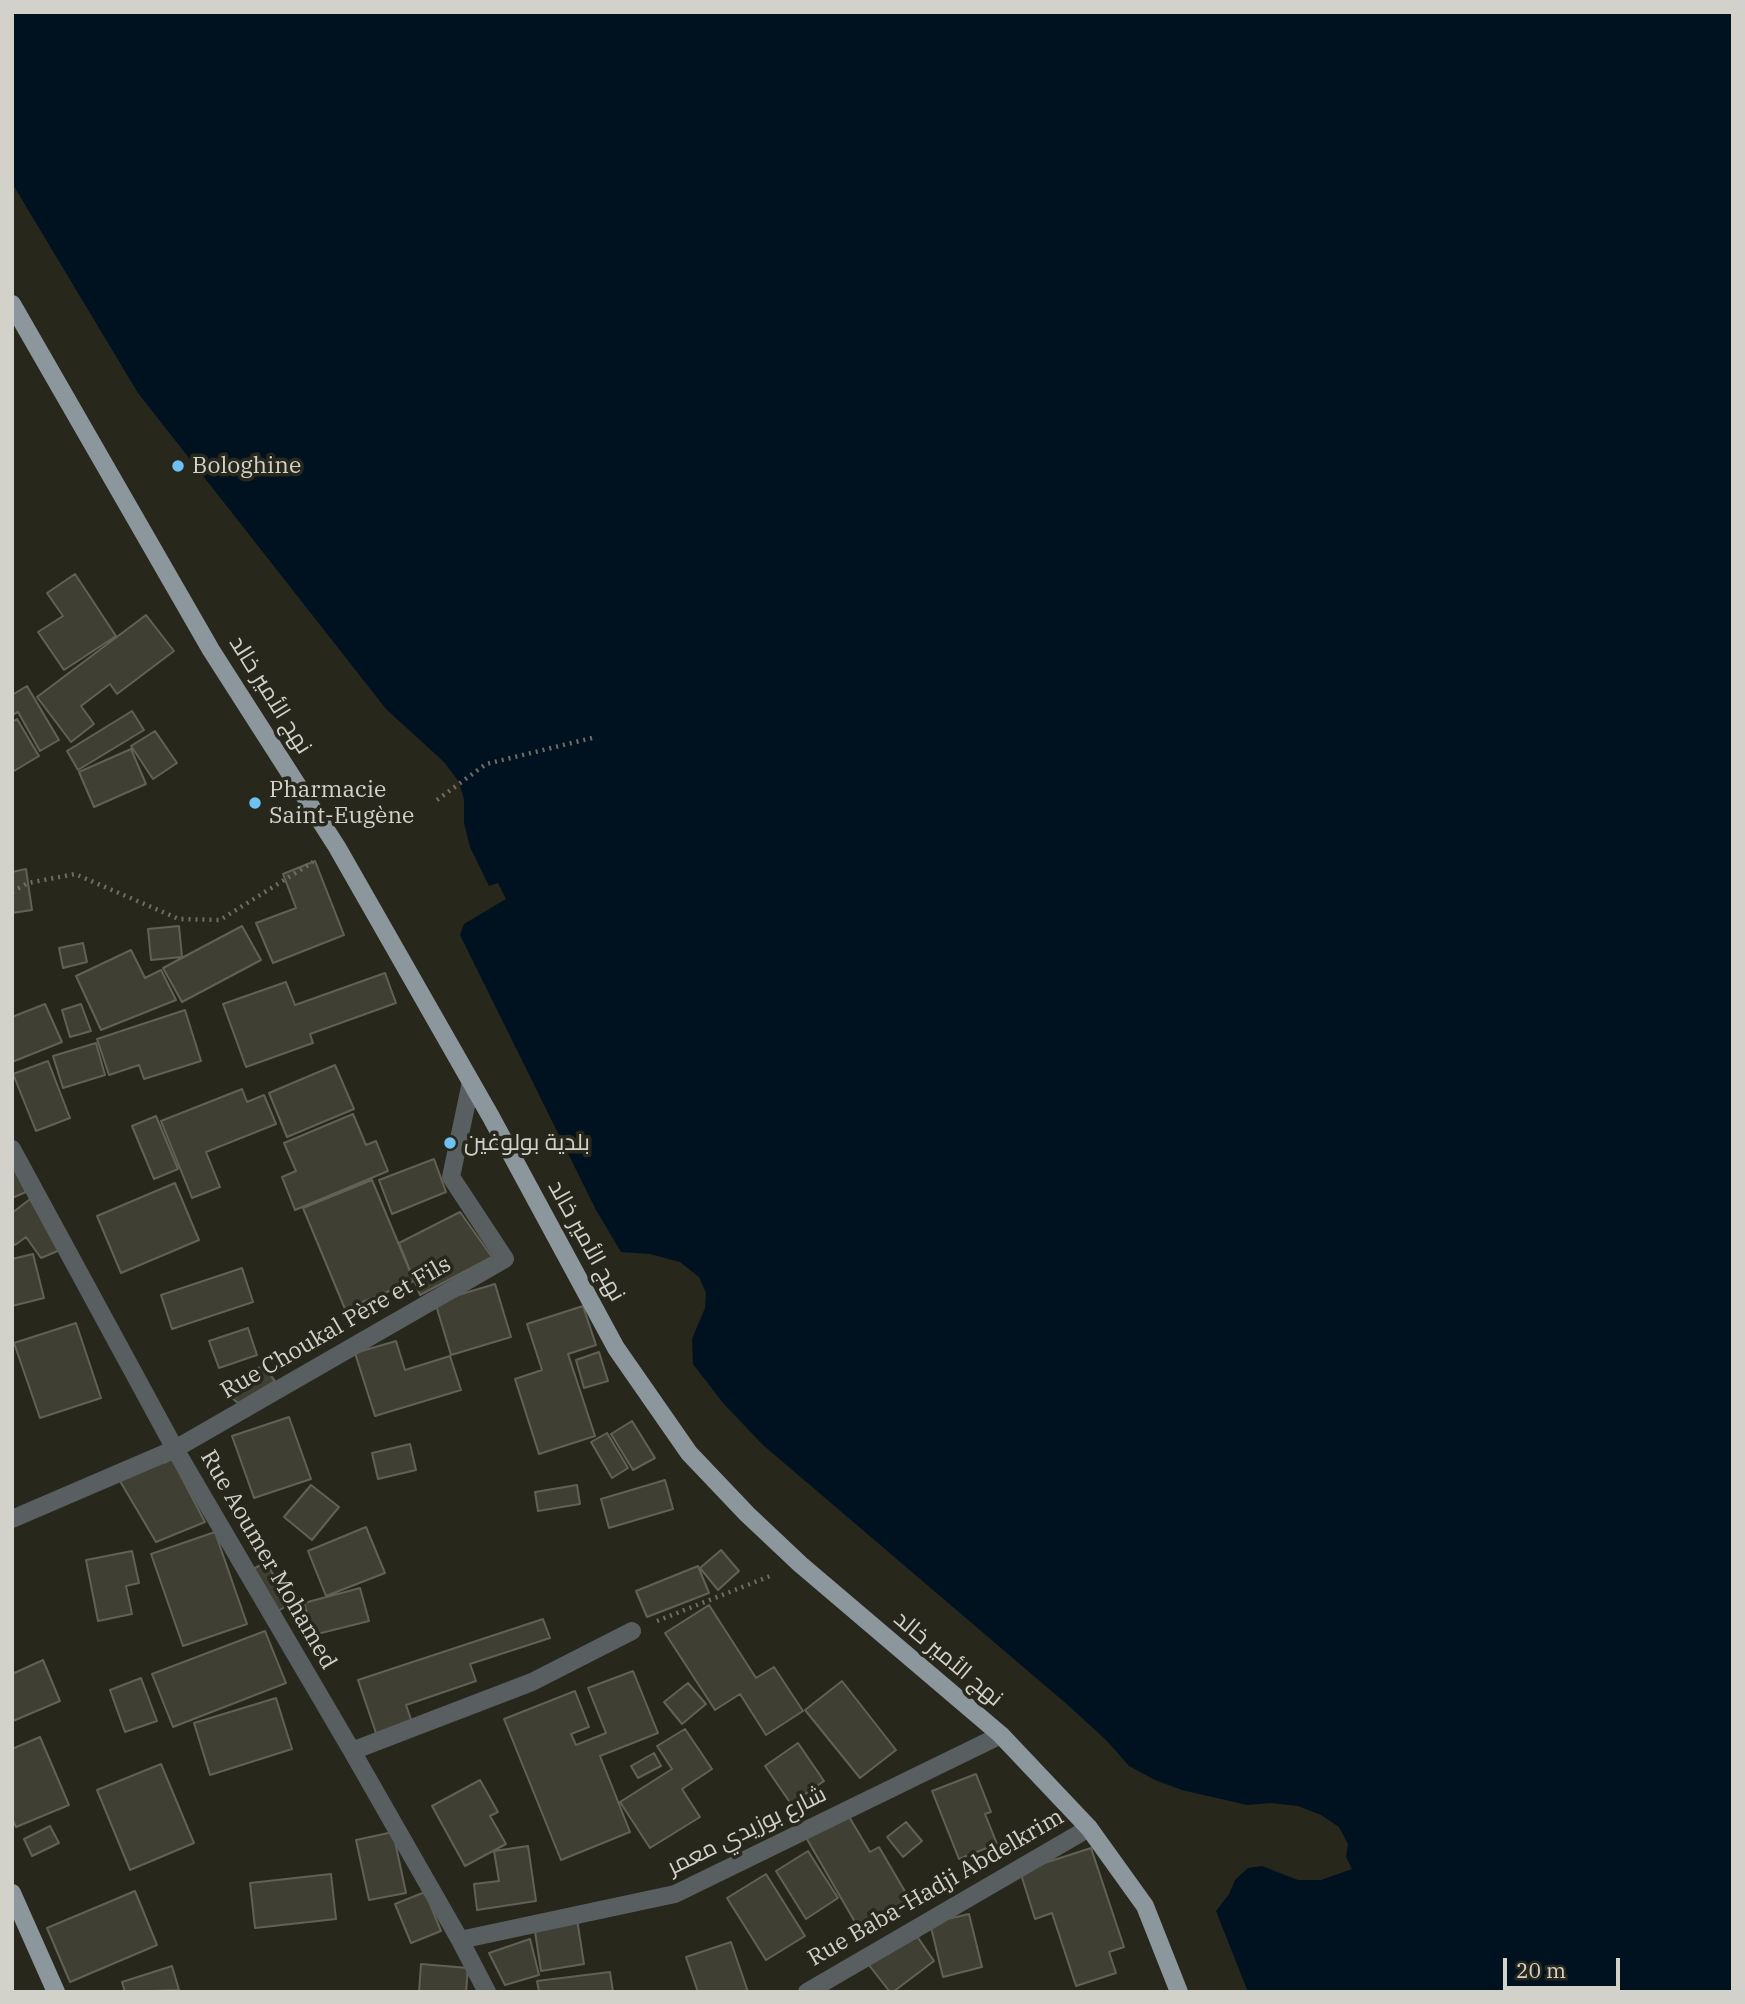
<!DOCTYPE html>
<html>
<head>
<meta charset="utf-8">
<style>
	body { margin:0 }
	#map { position:relative; width:1745px; height:2004px; overflow:hidden; background:#27271c; font-family:"IBM Plex Serif",serif }
	canvas { display:block }
	.frame { position:absolute; inset:0; border:14px solid #d2d2cb; pointer-events:none }
	.scale { position:absolute; left:1503px; top:1958px; width:117px; height:32px; box-sizing:border-box; border:4px solid #d2d2cb; border-top:0; padding-left:9px; font-size:21px; line-height:24px; white-space:nowrap; color:#d2d2cb; -webkit-text-stroke:5px #27271c; paint-order:stroke }
</style>
</head>
<body>
<div id="map">
<canvas width="1745" height="2004"></canvas>
<div class="frame"></div>
<div class="scale">20 m</div>
</div>
<script>
const g = document.querySelector('canvas').getContext('2d');
g.lineJoin = 'round';
function fillPath(path, color) {
  g.fillStyle = color;
  g.fill(path, 'evenodd');
}
function toPath(rows) {
  const path = new Path2D();
  for (const r of rows) {
    path.moveTo(r[0], r[1]);
    for (let i = 2; i < r.length; i += 2) path.lineTo(r[i], r[i + 1]);
  }
  return path;
}
function trace(path, color, width, dash) {
  g.strokeStyle = color;
  g.lineWidth = width;
  g.lineCap = dash ? 'butt' : 'round';
  g.setLineDash(dash || []);
  g.stroke(path);
}
function label(font, color, halo, rows, align = 'center') {
  g.font = font + ' "IBM Plex Serif",Cairo,serif';
  g.lineWidth = 7;
  g.setLineDash([]);
  g.textBaseline = 'middle';
  g.strokeStyle = halo;
  g.fillStyle = color;
  for (const [text, x, y, turn = 0] of rows) {
    g.save();
    g.translate(x, y);
    g.rotate((+turn || 0) * Math.PI / 180);
    g.textAlign = isNaN(turn) ? turn : align;
    if (halo) g.strokeText(text, 0, 0);
    g.fillText(text, 0, 0);
    g.restore();
  }
}
fillPath(toPath([
	[12,12,1733,12,1733,1992,1248,1992,1216,1911,1229,1894,1235,1880,1248,1868,1262,1866,1298,1880,1321,1880,1352,1869,1346,1857,1348,1844,1339,1827,1321,1815,1298,1806,1270,1803,1247,1805,1182,1790,1155,1780,1129,1766,1107,1741,1069,1706,763,1445,723,1403,693,1364,692,1339,705,1308,706,1293,699,1277,680,1262,650,1254,621,1252,596,1210,460,935,464,924,506,899,498,883,489,886,470,847,464,823,464,799,459,782,444,762,386,709,138,393,12,183]
]), '#00121f');
const building = toPath([
	[75,574,116,636,64,670,38,632,63,616,47,593,75,574],
	[146,615,174,651,117,694,110,684,81,706,94,724,71,742,37,697,146,615],
	[27,686,59,740,40,751,18,712,12,715,12,695,27,686],
	[132,711,144,730,78,770,67,751,132,711],
	[17,719,39,756,14,771,12,768,12,722,17,719],
	[155,731,177,763,153,779,131,746,155,731],
	[131,749,146,784,94,807,79,772,131,749],
	[315,861,344,935,273,963,256,923,296,908,283,874,315,861],
	[26,869,32,910,12,913,12,872,26,869],
	[179,926,182,957,151,960,148,929,179,926],
	[242,926,261,960,182,1002,163,968,242,926],
	[83,943,87,962,63,968,59,948,83,943],
	[131,950,145,978,161,970,176,1000,101,1030,76,976,131,950],
	[385,973,396,1003,310,1034,313,1043,246,1067,223,1004,286,982,295,1005,385,973],
	[45,1004,62,1042,12,1062,12,1017,45,1004],
	[81,1004,91,1031,70,1037,62,1010,81,1004],
	[185,1010,201,1061,144,1079,139,1065,109,1075,97,1039,185,1010],
	[96,1043,105,1075,63,1088,53,1056,96,1043],
	[48,1061,70,1118,36,1131,13,1074,48,1061],
	[335,1065,354,1109,287,1137,269,1093,335,1065],
	[242,1089,247,1102,264,1095,276,1124,206,1152,220,1187,192,1198,161,1121,242,1089],
	[353,1114,366,1145,376,1141,388,1171,295,1210,282,1177,296,1171,284,1143,353,1114],
	[156,1116,178,1169,154,1179,132,1126,156,1116],
	[434,1159,446,1192,392,1214,379,1180,434,1159],
	[15,1170,26,1192,12,1198,12,1171,15,1170],
	[372,1180,414,1281,345,1309,303,1208,372,1180],
	[175,1183,199,1240,121,1273,97,1216,175,1183],
	[30,1199,60,1250,41,1258,26,1237,15,1245,12,1241,12,1213,30,1199],
	[460,1212,492,1257,420,1295,399,1243,460,1212],
	[33,1254,44,1298,12,1306,12,1259,33,1254],
	[242,1268,253,1302,172,1329,161,1295,242,1268],
	[495,1284,511,1337,451,1355,435,1302,495,1284],
	[583,1306,596,1345,568,1354,595,1436,539,1454,515,1379,542,1370,527,1324,583,1306],
	[76,1323,101,1398,40,1418,14,1343,76,1323],
	[248,1328,257,1355,219,1368,209,1341,248,1328],
	[396,1341,405,1370,450,1356,461,1390,375,1416,355,1353,396,1341],
	[599,1352,608,1381,584,1388,576,1360,599,1352],
	[262,1365,275,1381,238,1403,227,1394,262,1365],
	[289,1417,311,1479,254,1498,232,1436,289,1417],
	[632,1421,655,1458,633,1470,611,1434,632,1421],
	[607,1433,628,1468,612,1478,591,1442,607,1433],
	[410,1444,416,1470,378,1479,372,1453,410,1444],
	[160,1458,165,1463,172,1459,205,1522,156,1542,117,1476,160,1458],
	[665,1480,673,1509,609,1528,601,1499,665,1480],
	[311,1485,339,1507,312,1540,284,1517,311,1485],
	[577,1485,580,1504,538,1511,535,1492,577,1485],
	[366,1527,385,1573,326,1596,308,1551,366,1527],
	[215,1532,247,1624,183,1646,151,1554,215,1532],
	[721,1550,739,1571,718,1590,700,1568,721,1550],
	[132,1551,139,1583,126,1586,132,1614,98,1621,86,1560,132,1551],
	[266,1562,290,1604,271,1615,246,1573,266,1562],
	[698,1566,709,1593,647,1617,636,1591,698,1566],
	[360,1588,369,1621,313,1635,304,1603,360,1588],
	[709,1605,756,1678,774,1667,803,1711,766,1735,740,1694,715,1710,665,1633,709,1605],
	[543,1619,550,1638,470,1664,476,1681,406,1705,413,1725,377,1736,358,1680,543,1619],
	[265,1631,286,1683,173,1727,152,1674,265,1631],
	[43,1660,60,1701,13,1721,12,1674,43,1660],
	[633,1671,658,1733,600,1756,630,1832,561,1860,504,1719,575,1691,589,1727,571,1734,576,1745,606,1733,588,1688,633,1671],
	[141,1678,157,1721,125,1732,110,1690,141,1678],
	[842,1681,896,1750,860,1778,805,1710,842,1681],
	[688,1683,706,1704,682,1724,664,1702,688,1683],
	[276,1698,292,1749,210,1775,194,1723,276,1698],
	[685,1729,712,1769,682,1789,700,1817,650,1848,620,1802,672,1769,657,1746,685,1729],
	[40,1737,69,1805,16,1827,12,1818,12,1749,40,1737],
	[798,1743,824,1781,791,1804,765,1766,798,1743],
	[654,1753,661,1766,638,1778,631,1766,654,1753],
	[161,1764,194,1843,130,1870,97,1790,161,1764],
	[976,1774,991,1812,985,1814,997,1844,959,1859,932,1791,976,1774],
	[480,1780,498,1812,490,1816,506,1844,465,1866,432,1806,480,1780],
	[845,1810,870,1852,879,1847,910,1900,859,1929,804,1834,845,1810],
	[906,1822,922,1841,903,1857,887,1837,906,1822],
	[50,1826,59,1843,32,1856,24,1839,50,1826],
	[393,1832,406,1893,369,1900,356,1840,393,1832],
	[528,1846,536,1901,477,1910,474,1884,499,1881,494,1851,528,1846],
	[1091,1848,1124,1947,1109,1952,1116,1973,1076,1986,1052,1913,1035,1919,1020,1871,1091,1848],
	[808,1851,838,1898,806,1919,776,1871,808,1851],
	[331,1874,336,1919,255,1928,250,1883,331,1874],
	[766,1874,805,1936,766,1960,727,1898,766,1874],
	[135,1891,157,1945,70,1982,47,1928,135,1891],
	[425,1892,441,1931,411,1943,395,1904,425,1892],
	[969,1914,982,1967,943,1977,930,1923,969,1914],
	[577,1919,584,1964,541,1971,534,1925,577,1919],
	[910,1926,934,1961,893,1992,890,1992,861,1955,910,1926],
	[530,1939,539,1975,505,1985,489,1953,530,1939],
	[731,1942,748,1992,698,1992,686,1957,731,1942],
	[421,1964,468,1968,466,1992,419,1992,421,1964],
	[172,1966,179,1990,125,1992,122,1982,172,1966],
	[610,1972,613,1992,539,1992,537,1981,610,1972]
]);
fillPath(building, '#3f3f34');
trace(building, '#616156', 2);
trace(toPath([
	[437,800,486,764,596,737],
	[12,892,28,883,75,874,179,919,220,920,313,862],
	[657,1621,770,1576]
]), '#6e6e65', 4.5, [2, 5]);
trace(toPath([
	[12,1149,175,1449,352,1751,460,1940,487,1992],
	[12,1519,175,1449,505,1259,451,1177,471,1082],
	[352,1751,532,1682,632,1631],
	[460,1940,675,1894,1001,1735],
	[807,1992,1089,1828]
]), '#595e61', 18);
trace(toPath([
	[12,304,211,650,337,847,491,1117,616,1348,689,1453,747,1514,800,1564,1001,1735,1089,1828,1145,1906,1179,1992],
	[12,1893,56,1992]
]), '#8c969d', 18);
for (const [x, y, r, color] of [
	[178,466,7,"#6dc2f3"],
	[255,803,7,"#6dc2f3"],
	[450,1143,7,"#6dc2f3"]
]) {
  const dot = new Path2D();
  dot.arc(x, y, r, 0, 2 * Math.PI);
  g.fillStyle = color;
  g.fill(dot);
  trace(dot, '#27271c', 2.5);
}
label('23px', '#d2d2cb', '#27271c', [
	["Bologhine",192,466],
	["Pharmacie",269,790],
	["Saint-Eugène",269,816],
	["بلدية بولوغين",464,1143]
], 'left');
label('23px', '#d2d2cb', '#27271c', [
	["نهج الأمير خالد",270,695,58],
	["نهج الأمير خالد",586,1241,61],
	["Rue Choukal Père et Fils",336,1328,-30],
	["Rue Aoumer Mohamed",268,1560,60],
	["نهج الأمير خالد",948,1659,40],
	["شارع بوزيدي معمر",747,1831,-26],
	["Rue Baba-Hadji Abdelkrim",936,1888,-30]
]);
</script>
</body>
</html>
